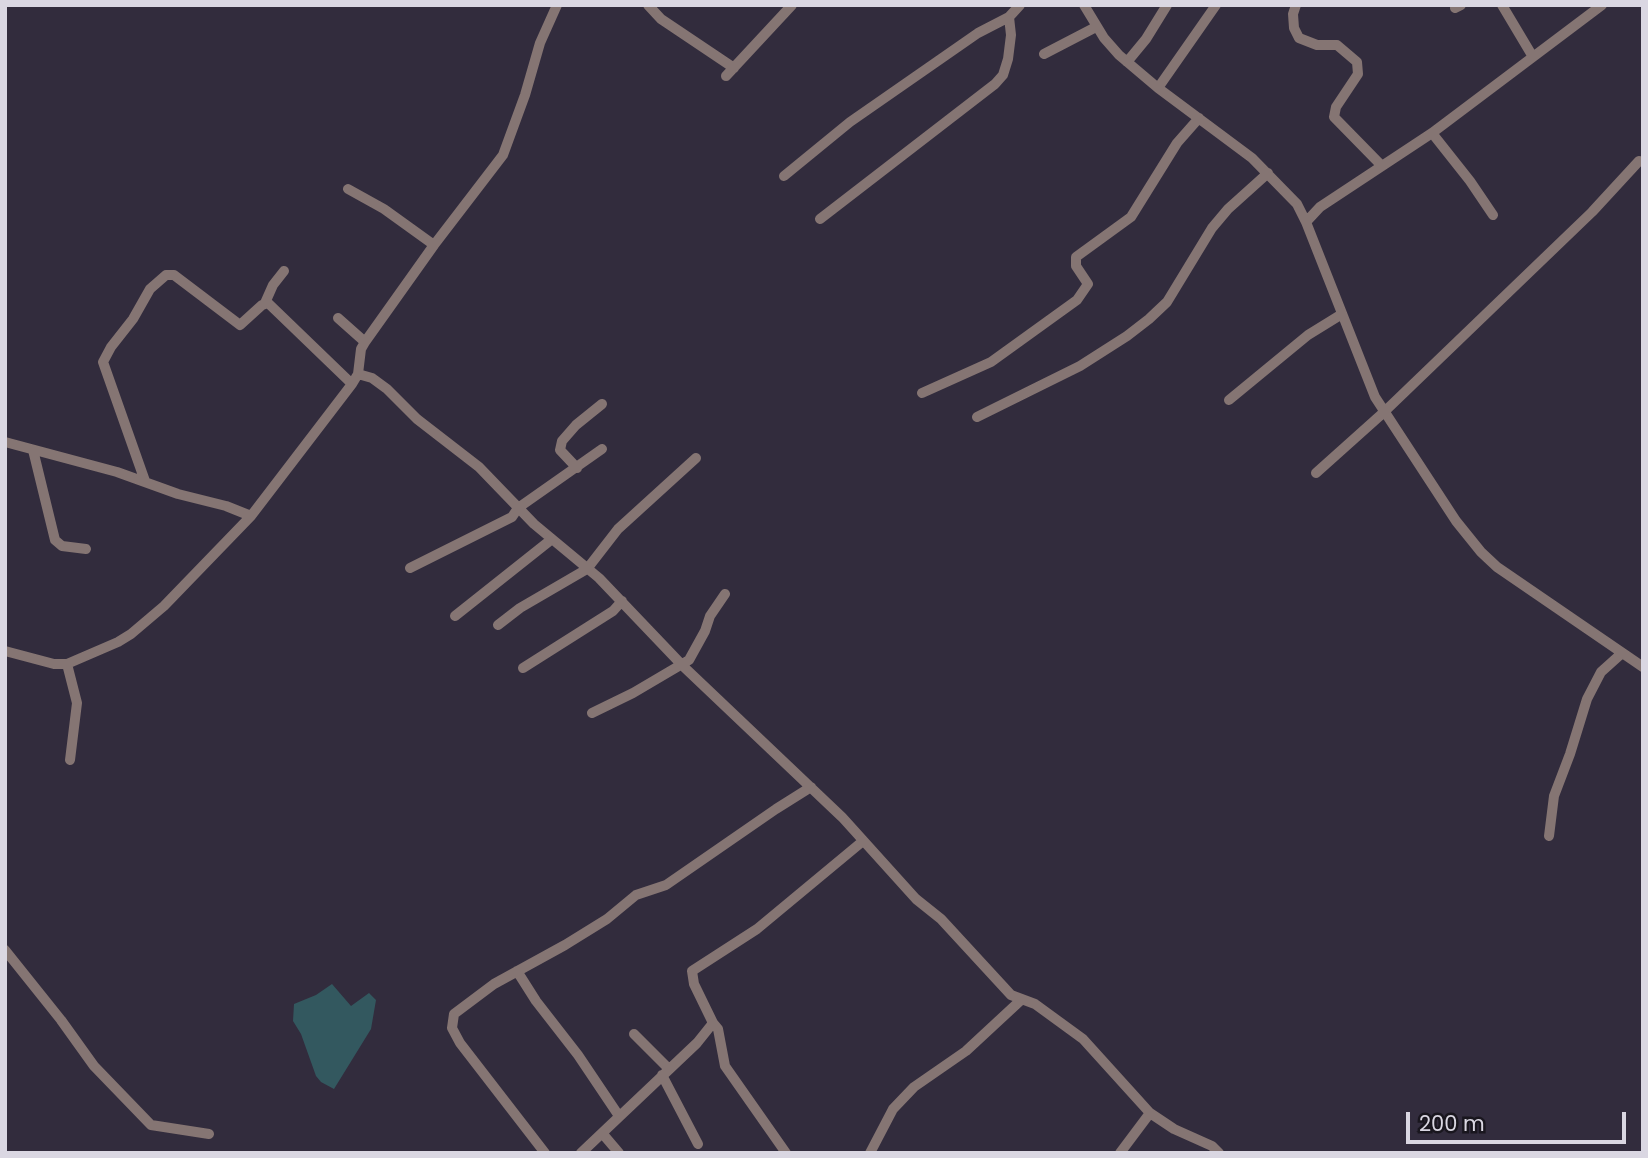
<!DOCTYPE html>
<html>
<head>
<meta charset="utf-8">
<style>
	body { margin:0 }
	#map { position:relative; width:1648px; height:1158px; overflow:hidden; background:#322c3d; font-family:Poppins,sans-serif }
	canvas { display:block }
	.frame { position:absolute; inset:0; border:7px solid #dad7e2; pointer-events:none }
	.scale { position:absolute; left:1406px; top:1112px; width:220px; height:32px; box-sizing:border-box; border:4px solid #dad7e2; border-top:0; padding-left:9px; font-size:21px; line-height:24px; white-space:nowrap; color:#dad7e2; -webkit-text-stroke:5px #19161e; paint-order:stroke }
</style>
</head>
<body>
<div id="map">
<canvas width="1648" height="1158"></canvas>
<div class="frame"></div>
<div class="scale">200 m</div>
</div>
<script>
const g = document.querySelector('canvas').getContext('2d');
g.lineJoin = 'round';
function fillPath(path, color) {
  g.fillStyle = color;
  g.fill(path, 'evenodd');
}
function toPath(rows) {
  const path = new Path2D();
  for (const r of rows) {
    path.moveTo(r[0], r[1]);
    for (let i = 2; i < r.length; i += 2) path.lineTo(r[i], r[i + 1]);
  }
  return path;
}
function trace(path, color, width, dash) {
  g.strokeStyle = color;
  g.lineWidth = width;
  g.lineCap = dash ? 'butt' : 'round';
  g.setLineDash(dash || []);
  g.stroke(path);
}
fillPath(toPath([
	[332,984,351,1006,369,993,376,1000,371,1029,334,1089,321,1082,316,1076,301,1034,293,1021,294,1004,316,995]
]), '#33585f');
trace(toPath([
	[648,5,661,19,734,68],
	[1084,5,1104,38,1119,55,1158,88,1252,158,1297,204,1306,222,1375,397,1456,521,1481,552,1497,567,1643,667],
	[1296,5,1293,14,1294,28,1299,38,1317,45,1337,45,1357,62,1358,74,1336,107,1334,117,1381,165],
	[1502,5,1533,57],
	[1455,8,1461,5],
	[1044,54,1096,27],
	[1127,62,1146,39,1167,5],
	[726,76,792,5],
	[1158,88,1216,5],
	[1432,133,1470,181,1493,215],
	[784,176,850,122,978,33,1009,17],
	[348,189,384,209,434,245],
	[820,219,995,84,1003,75,1008,59,1011,35,1009,17,1020,5],
	[1306,222,1320,207,1432,133,1602,5],
	[265,303,273,285,284,271],
	[338,318,365,342],
	[358,374,372,378,387,389,417,419,479,467,534,524,599,578,682,665,842,817,916,899,941,919,1011,995,1035,1004,1083,1039,1150,1113,1174,1129,1212,1146,1219,1153],
	[922,393,991,362,1077,300,1088,284,1076,266,1076,257,1131,217,1177,143,1199,118],
	[1229,400,1308,335,1342,314],
	[977,417,1080,366,1127,336,1149,319,1167,302,1212,228,1228,209,1268,173],
	[5,442,117,472,178,494,226,506,251,516],
	[33,450,55,540,62,546,86,549],
	[577,468,560,450,562,441,576,425,602,404],
	[1316,473,1383,413,1592,212,1639,161],
	[145,481,103,362,111,347,133,319,150,289,166,275,174,275,240,325,262,305,268,303,352,384],
	[410,568,512,517,518,508,602,449],
	[455,616,552,539],
	[498,625,520,608,587,569,618,529,696,458],
	[5,651,54,664,67,664,118,642,131,634,164,606,251,516,352,384,358,374,361,349,365,342,434,245,503,155,525,95,540,43,557,5],
	[67,664,77,703,70,760],
	[523,668,613,611,622,601],
	[592,713,633,693,689,660,705,631,710,616,725,594],
	[1549,836,1554,796,1570,754,1587,699,1601,672,1621,654],
	[5,950,61,1020,94,1066,151,1125,209,1134],
	[517,971,536,1001,578,1055,619,1116],
	[634,1034,669,1069],
	[662,1075,698,1144],
	[602,1133,619,1153],
	[545,1153,460,1043,452,1028,454,1014,494,984,565,945,607,919,636,895,666,885,776,809,811,787],
	[581,1153,697,1043,713,1023],
	[786,1153,725,1066,718,1029,713,1023,694,984,692,971,757,929,863,841],
	[870,1153,893,1109,914,1087,966,1051,1021,1000],
	[1120,1153,1150,1113]
]), '#857573', 10);
</script>
</body>
</html>
